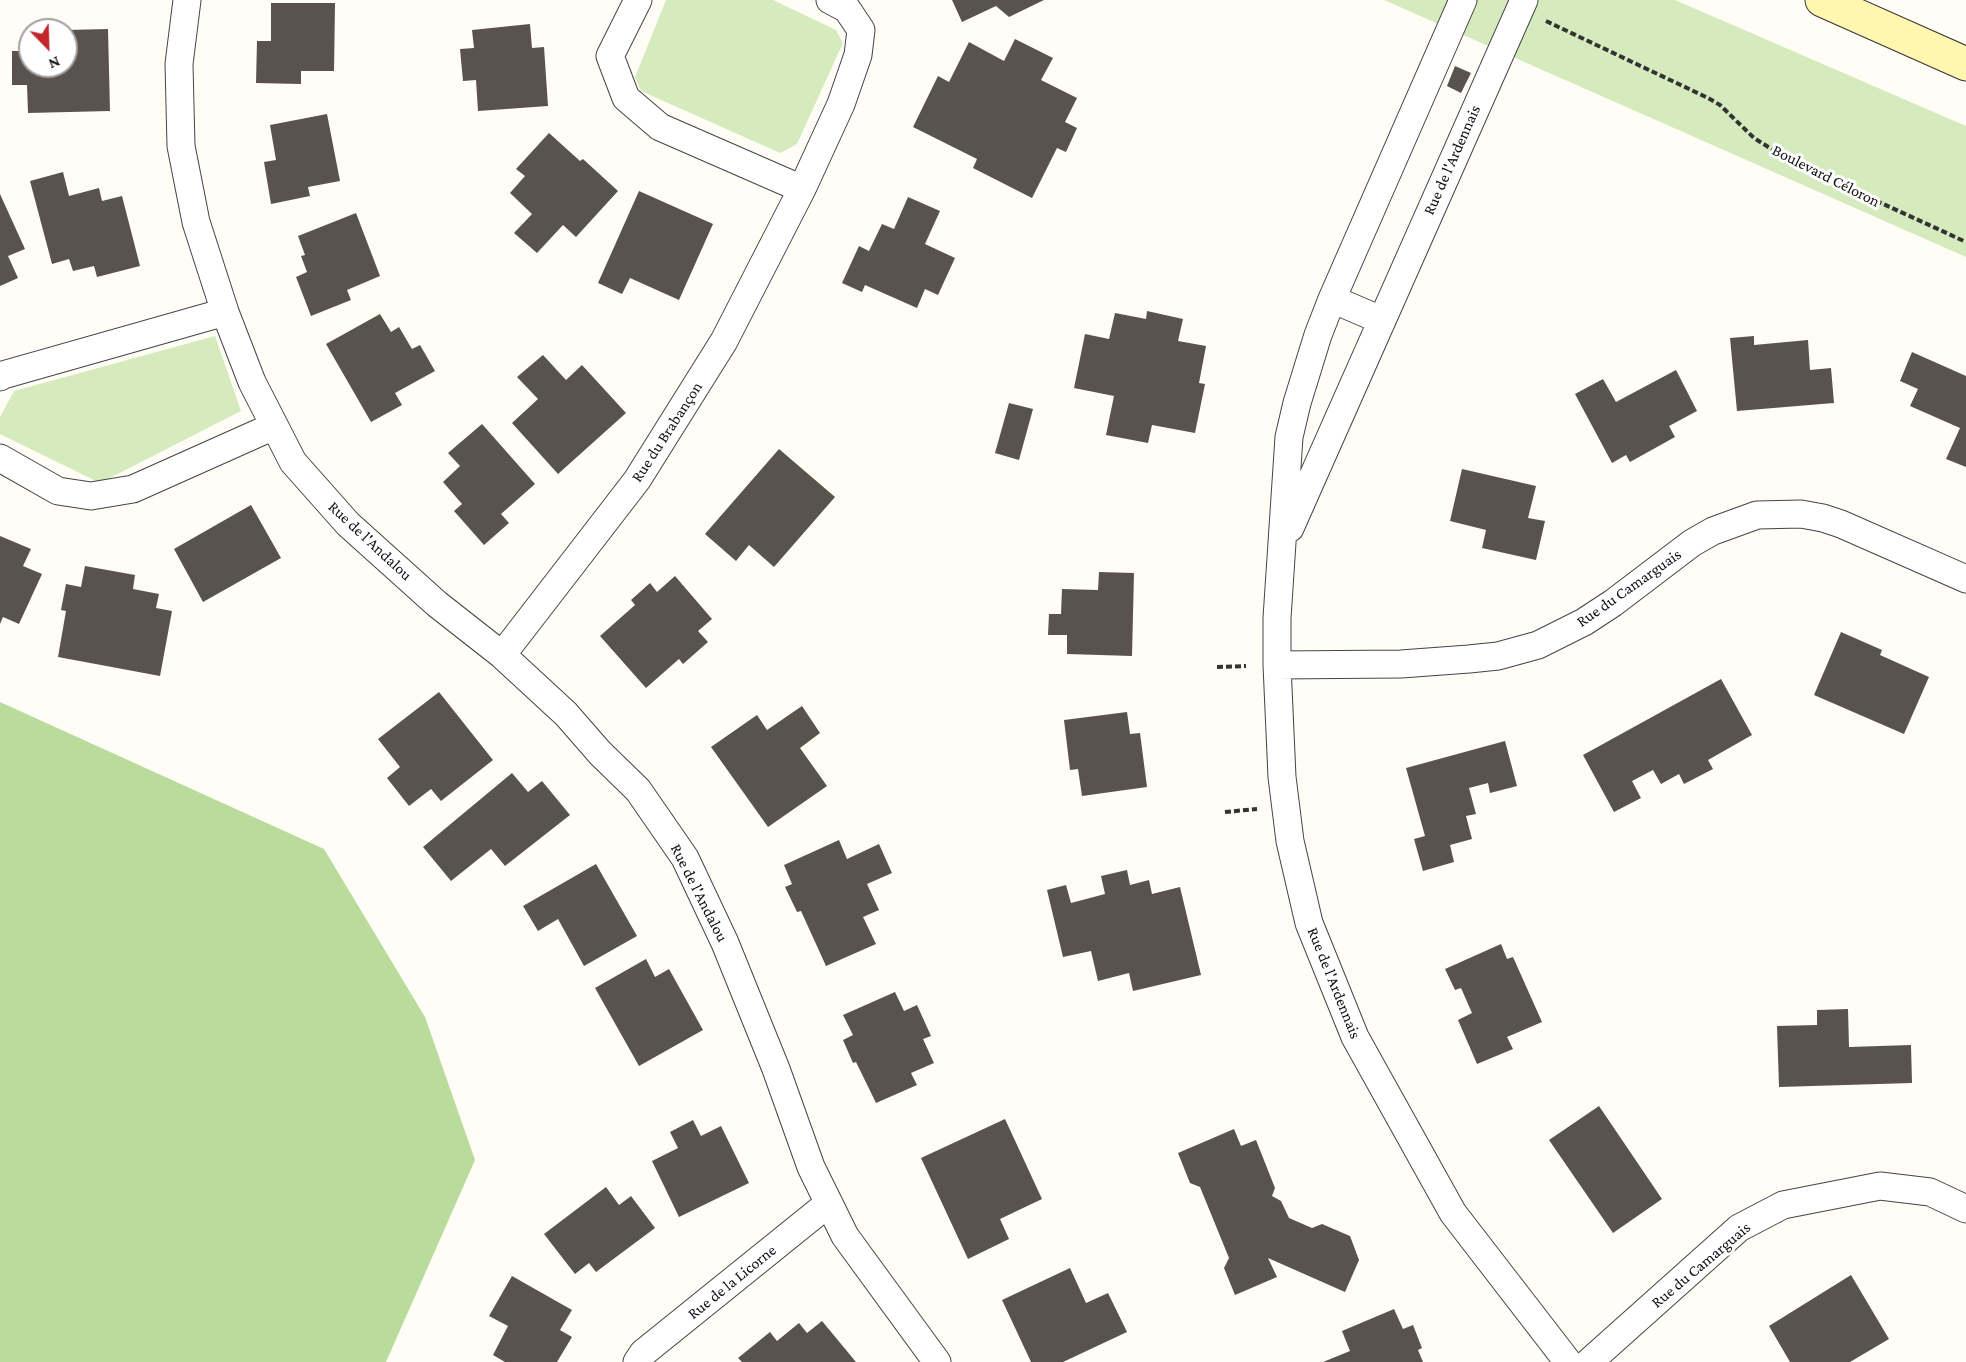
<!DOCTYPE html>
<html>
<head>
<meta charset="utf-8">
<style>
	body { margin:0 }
	#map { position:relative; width:1966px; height:1362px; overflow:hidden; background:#fffdf5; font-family:"Crimson Pro",serif }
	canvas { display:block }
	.north { position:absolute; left:18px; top:18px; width:60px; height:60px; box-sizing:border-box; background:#fff; border:2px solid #a0a0a0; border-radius:50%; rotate:157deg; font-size:16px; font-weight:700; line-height:24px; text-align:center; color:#111 }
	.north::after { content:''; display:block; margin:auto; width:21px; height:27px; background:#c4262e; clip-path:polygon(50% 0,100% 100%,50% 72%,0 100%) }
</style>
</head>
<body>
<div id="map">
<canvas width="1966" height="1362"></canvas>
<div class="north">N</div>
</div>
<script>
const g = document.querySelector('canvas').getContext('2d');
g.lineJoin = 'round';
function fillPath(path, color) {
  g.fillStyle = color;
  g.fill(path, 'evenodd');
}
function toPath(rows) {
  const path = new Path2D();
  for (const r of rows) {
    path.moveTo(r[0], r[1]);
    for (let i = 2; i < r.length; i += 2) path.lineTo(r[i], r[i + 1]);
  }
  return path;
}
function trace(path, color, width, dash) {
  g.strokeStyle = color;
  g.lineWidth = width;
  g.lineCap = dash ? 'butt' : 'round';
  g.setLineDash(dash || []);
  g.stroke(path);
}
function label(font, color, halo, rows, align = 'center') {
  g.font = font + ' "Crimson Pro",serif';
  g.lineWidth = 6;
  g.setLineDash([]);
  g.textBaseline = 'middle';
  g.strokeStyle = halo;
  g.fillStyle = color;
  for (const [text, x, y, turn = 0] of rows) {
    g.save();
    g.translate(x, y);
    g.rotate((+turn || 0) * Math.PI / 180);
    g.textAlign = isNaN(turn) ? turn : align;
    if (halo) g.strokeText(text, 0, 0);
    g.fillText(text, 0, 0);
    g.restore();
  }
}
fillPath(toPath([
	[666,0,773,0,836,30,843,43,797,144,780,153,641,91,635,77],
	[1384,0,1675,0,1966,126,1966,257],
	[215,336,241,411,100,483,0,434,0,417,14,391]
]), '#d5ebbd');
fillPath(toPath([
	[0,702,324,849,425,1017,475,1160,386,1362,0,1362]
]), '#b9dc9c');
fillPath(toPath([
	[952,0,1044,0,1009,17,996,6,962,22],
	[271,3,335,3,334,71,301,71,301,84,256,83,257,41,271,41],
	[530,24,532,48,544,47,548,106,478,111,476,80,463,81,460,49,474,48,472,30],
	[108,29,110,111,28,113,27,85,12,85,12,51,28,51,27,31,30,31,30,66,66,66,66,30],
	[1015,39,1053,58,1041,80,1077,98,1065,122,1077,128,1066,152,1057,148,1032,198,973,168,977,159,913,127,938,76,949,82,969,42,1004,61],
	[1455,66,1471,73,1461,93,1447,86],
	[327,114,340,181,308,187,310,196,271,204,264,162,276,160,270,125],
	[549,133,580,161,583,159,618,191,576,237,563,225,537,253,514,233,532,214,510,193,525,176,516,169],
	[63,172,69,196,99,188,102,201,122,196,140,266,97,277,94,266,73,271,69,259,52,264,30,181],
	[639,191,713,224,679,300,630,278,622,294,598,283],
	[0,194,25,249,8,256,18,278,0,286],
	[908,197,940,211,925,244,955,258,938,295,925,289,917,308,865,285,862,292,842,283,859,246,869,251,882,224,894,229],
	[356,213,380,276,347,290,351,300,311,316,296,277,307,272,301,256,305,255,298,236],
	[1147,311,1183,319,1178,341,1206,346,1199,383,1205,384,1195,433,1152,425,1148,443,1106,435,1114,396,1074,388,1085,334,1109,339,1115,313,1146,319],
	[380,314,391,332,399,327,412,349,420,345,435,371,395,393,402,405,371,422,326,344],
	[1754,336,1754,345,1808,340,1810,370,1831,368,1834,403,1737,411,1730,338],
	[1912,352,1966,376,1966,467,1946,459,1960,428,1910,406,1918,389,1900,381],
	[543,355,566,380,582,365,626,413,558,474,512,423,538,399,517,377],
	[1676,370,1697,411,1669,426,1675,437,1630,462,1626,455,1612,463,1575,394,1603,379,1616,402],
	[1009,403,1033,409,1019,460,995,453],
	[482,424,535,484,501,514,509,523,484,545,454,511,462,504,443,482,460,466,448,453],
	[779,449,835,497,774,567,749,545,736,561,705,534],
	[1462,469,1536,486,1528,518,1545,521,1536,560,1482,548,1486,530,1450,521],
	[251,505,281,558,203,602,174,549],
	[0,536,31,549,23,566,42,574,19,624,3,617,0,624],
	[85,566,135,575,133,589,159,594,156,608,172,611,160,676,58,657,66,611,61,610,66,584,81,587],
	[1099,572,1134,573,1132,656,1067,654,1067,635,1048,635,1049,614,1061,614,1062,589,1098,590],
	[675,576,712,619,698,631,708,642,683,664,679,659,646,688,600,636,635,605,631,600,650,583,657,592],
	[1841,632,1882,650,1880,655,1929,677,1904,734,1814,695],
	[1721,679,1752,735,1708,760,1713,769,1684,784,1679,774,1661,784,1653,770,1632,781,1641,798,1614,812,1583,755],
	[439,692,493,760,441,801,431,789,409,806,387,778,400,767,378,739],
	[802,706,820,733,800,748,827,786,768,827,711,747,757,715,767,730],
	[1127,712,1130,734,1140,733,1147,787,1082,796,1078,769,1070,770,1064,720],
	[1505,741,1517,786,1490,793,1488,783,1469,788,1476,814,1466,816,1472,839,1450,845,1454,862,1423,871,1414,839,1425,836,1406,768],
	[512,773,528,792,542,781,570,815,505,866,491,849,451,881,423,847],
	[839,840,847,859,879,844,892,873,867,884,879,910,863,917,876,944,826,966,801,911,797,912,785,887,792,884,784,865],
	[596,864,637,936,584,966,558,919,538,931,523,906],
	[1127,870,1130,885,1149,880,1152,894,1180,887,1201,975,1133,991,1129,973,1098,981,1091,951,1063,957,1047,890,1066,885,1071,903,1105,894,1101,876],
	[1501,944,1507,959,1513,957,1542,1022,1507,1037,1513,1049,1477,1064,1458,1020,1472,1013,1461,988,1455,990,1445,969],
	[646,959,655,977,669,969,703,1030,639,1066,595,988],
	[895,992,904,1011,917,1005,931,1036,923,1039,934,1063,911,1073,917,1085,876,1103,856,1062,853,1063,843,1040,853,1035,843,1015],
	[1848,1009,1849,1047,1911,1045,1912,1083,1779,1087,1777,1026,1817,1025,1817,1010],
	[1599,1106,1662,1199,1613,1233,1549,1140],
	[1005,1119,1042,1199,1000,1219,1009,1239,968,1259,921,1158],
	[693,1120,701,1136,721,1126,749,1183,679,1217,652,1161,678,1148,670,1132],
	[1234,1129,1241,1146,1256,1140,1275,1188,1272,1196,1281,1201,1289,1218,1312,1228,1322,1224,1350,1236,1359,1260,1345,1292,1268,1258,1277,1277,1235,1295,1224,1268,1229,1258,1200,1187,1190,1183,1178,1153],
	[606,1187,619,1205,631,1196,655,1228,596,1272,589,1263,575,1274,544,1234],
	[1070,1268,1086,1303,1108,1293,1127,1332,1063,1362,1031,1362,1002,1300],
	[1851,1275,1889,1339,1850,1362,1790,1362,1769,1326],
	[512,1276,572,1310,560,1330,572,1337,557,1362,505,1362,493,1355,508,1326,489,1316],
	[1394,1309,1403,1329,1413,1325,1422,1348,1418,1350,1423,1362,1323,1362,1350,1351,1342,1331],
	[822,1321,856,1362,742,1362,738,1358,770,1332,777,1341,799,1323,807,1333]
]), '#5a524d');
const street = toPath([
	[187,0,179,64,181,146,196,222,225,312,252,382,293,462,348,524,437,604,502,655,566,714,600,753,638,790,685,858,725,943,776,1069,811,1167,845,1236,937,1362],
	[638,0,610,56,626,98,660,127,802,189],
	[1463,0,1332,299,1318,335,1297,403,1289,437,1277,618,1277,665,1282,777,1290,841,1309,923,1355,1037,1453,1213,1568,1362],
	[1332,299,1381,320],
	[0,377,3,375,225,312],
	[0,458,58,491,91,496,133,489,274,426],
	[1290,528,1524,0],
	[502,655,637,480,724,341,802,189,841,104,858,55,861,30,847,9,830,0],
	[1277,665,1401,664,1469,659,1498,656,1538,645,1584,622,1613,603,1692,543,1713,531,1757,515,1801,514,1823,518,1841,524,1966,579],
	[637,1362,643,1353,829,1203],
	[1589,1362,1739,1228,1783,1205,1880,1186,1930,1192,1966,1209]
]);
const secondary = toPath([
	[1822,0,1966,64]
]);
trace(street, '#444', 29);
trace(secondary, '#333', 35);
trace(toPath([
	[1546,21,1708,98,1720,105,1754,138,1792,162,1966,242],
	[1217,667,1246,666],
	[1225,812,1257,809]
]), '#333', 4, [6, 3]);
trace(street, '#fff', 27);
trace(secondary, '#fff6b0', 33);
label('16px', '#111', '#fff', [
	["Rue de l'Ardennais",1452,160,-66],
	["Boulevard Céloron",1826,176,27],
	["Rue du Brabançon",667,432,-57],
	["Rue de l'Andalou",370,541,43],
	["Rue du Camarguais",1629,588,-35],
	["Rue de l'Andalou",699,893,63],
	["Rue de l'Ardennais",1334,983,68],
	["Rue du Camarguais",1701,1265,-40],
	["Rue de la Licorne",732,1282,-39]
]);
</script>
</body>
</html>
